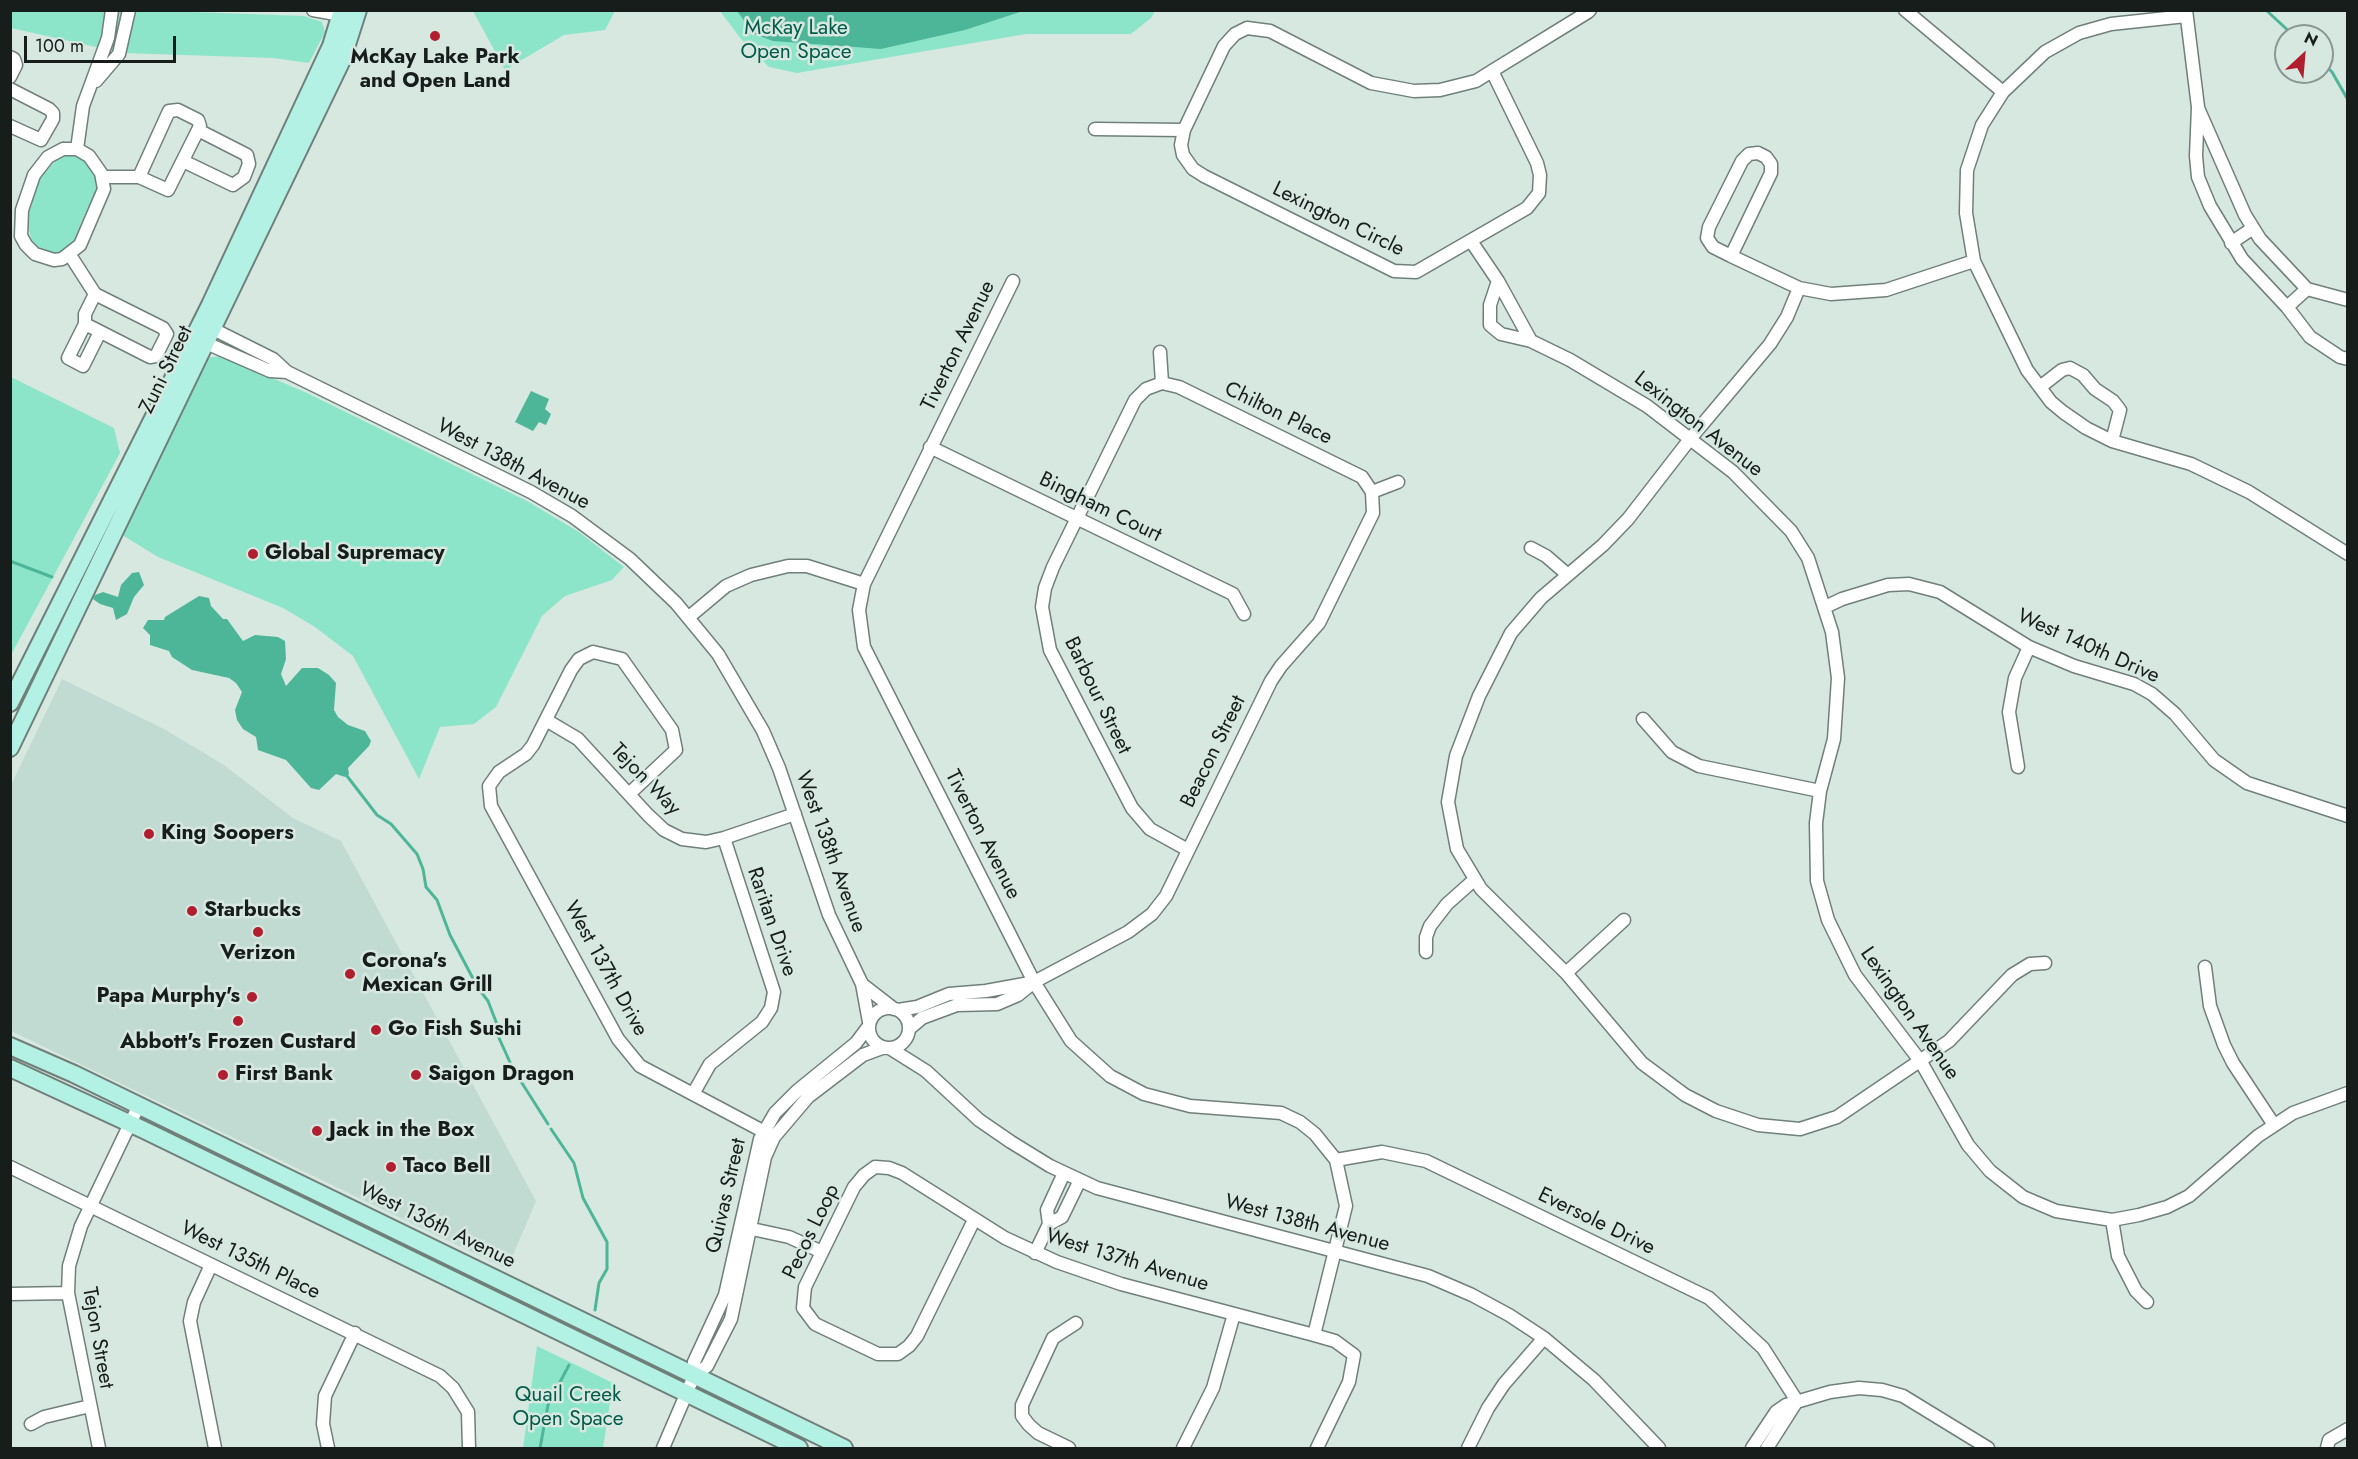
<!DOCTYPE html>
<html>
<head>
<meta charset="utf-8">
<style>
	body { margin:0 }
	#map { position:relative; width:2358px; height:1459px; overflow:hidden; background:#d7e8e1; font-family:Jost,sans-serif }
	canvas { display:block }
	.frame { position:absolute; inset:0; border:12px solid #171d1b; pointer-events:none }
	.north { position:absolute; left:2274px; top:24px; width:60px; height:60px; box-sizing:border-box; background:#d7e8e1; border:2px solid #8a9792; border-radius:50%; rotate:26deg; font-size:16px; font-weight:700; line-height:24px; text-align:center; color:#171d1b }
	.north::after { content:''; display:block; margin:auto; width:21px; height:27px; background:#b11e30; clip-path:polygon(50% 0,100% 100%,50% 72%,0 100%) }
	.scale { position:absolute; left:24px; top:36px; width:152px; height:27px; box-sizing:border-box; border:3px solid #171d1b; border-top:0; padding-left:8px; font-size:18px; line-height:21px; white-space:nowrap; color:#171d1b; -webkit-text-stroke:4px #d7e8e1; paint-order:stroke }
</style>
</head>
<body>
<div id="map">
<canvas width="2358" height="1459"></canvas>
<div class="frame"></div>
<div class="north">N</div>
<div class="scale">100 m</div>
</div>
<script>
const g = document.querySelector('canvas').getContext('2d');
g.lineJoin = 'round';
function fillPath(path, color) {
  g.fillStyle = color;
  g.fill(path, 'evenodd');
}
function toPath(rows) {
  const path = new Path2D();
  for (const r of rows) {
    if (r.length === 3) {
      path.moveTo(r[0] + r[2], r[1]);
      path.arc(r[0], r[1], r[2], 0, 2 * Math.PI);
      continue;
    }
    path.moveTo(r[0], r[1]);
    for (let i = 2; i < r.length; i += 2) path.lineTo(r[i], r[i + 1]);
  }
  return path;
}
function trace(path, color, width, dash) {
  g.strokeStyle = color;
  g.lineWidth = width;
  g.lineCap = dash ? 'butt' : 'round';
  g.setLineDash(dash || []);
  g.stroke(path);
}
function label(font, color, halo, rows, align = 'center') {
  g.font = font + ' Jost,sans-serif';
  g.lineWidth = 5;
  g.setLineDash([]);
  g.textBaseline = 'middle';
  g.strokeStyle = halo;
  g.fillStyle = color;
  for (const [text, x, y, turn = 0] of rows) {
    g.save();
    g.translate(x, y);
    g.rotate((+turn || 0) * Math.PI / 180);
    g.textAlign = isNaN(turn) ? turn : align;
    if (halo) g.strokeText(text, 0, 0);
    g.fillText(text, 0, 0);
    g.restore();
  }
}
fillPath(toPath([
	[62,679,164,729,224,765,293,818,341,841,536,1201,507,1269,11,1031,11,785]
]), '#c2dbd2');
fillPath(toPath([
	[137,10,304,16,322,22,325,32,309,63,273,58,123,53,11,28,11,11],
	[473,11,615,11,605,30,564,35,505,70],
	[720,11,1155,11,1151,18,1131,34,1026,34,797,73,769,67,741,39],
	[63,155,75,155,87,160,97,176,98,186,81,223,78,239,64,252,53,253,45,252,32,242,27,223,28,210,36,184,43,171],
	[221,356,307,393,527,501,579,532,624,567,612,580,565,596,542,616,496,707,474,724,440,727,419,779,353,656,315,627,283,608,158,557,119,533,205,358],
	[11,377,114,428,120,453,11,655],
	[537,1346,613,1383,603,1448,523,1448]
]), '#8de5c9');
fillPath(toPath([
	[737,11,1023,11,965,30,881,49,773,41,754,34],
	[531,391,549,399,545,409,551,414,546,425,539,422,533,431,515,422],
	[139,572,144,585,134,597,127,614,116,620,113,608,100,604,93,599,95,595,103,592,118,597,121,585,132,573],
	[199,596,209,598,211,606,223,619,227,619,243,641,255,635,278,637,285,641,286,659,281,674,286,686,302,668,318,668,329,675,336,683,334,710,338,717,348,725,365,731,371,741,369,746,348,768,349,774,345,777,336,774,319,790,311,788,286,760,258,750,256,737,243,729,237,720,235,710,242,692,236,683,229,678,192,670,172,657,169,651,150,645,150,635,143,628,148,620,164,620,165,617]
]), '#4eb698');
trace(toPath([
	[2266,10,2294,36],
	[2322,62,2332,72,2348,100],
	[10,561,52,577],
	[347,776,377,815,391,824,417,854,423,869,426,887,437,900,450,935,478,988,488,1001,500,1032,499,1038,513,1069,548,1124],
	[551,1129,574,1163,583,1198,607,1242,607,1269,599,1283,595,1310],
	[540,1448,548,1405,569,1365]
]), '#4eb698', 3);
const minor = toPath([
	[313,10,347,16],
	[1905,10,2003,92],
	[2186,10,2198,107,2196,156,2198,177,2210,206,2242,259,2287,307,2310,337,2340,357,2348,359],
	[2186,16,2111,24,2079,33,2045,52,2003,92,1982,125,1967,170,1966,213,1974,261,2027,370,2051,402,2063,412,2086,428,2112,441,2191,464,2249,492,2348,554],
	[10,57,14,59,16,65,10,77],
	[1492,71,1537,163,1540,175,1539,193,1527,208,1416,272,1394,271,1204,176,1193,169,1183,155,1181,145,1184,130,1224,46,1235,34,1247,28,1270,31,1371,83,1414,91,1440,90,1476,81,1492,71,1588,12,1590,10],
	[96,81,119,54,129,10],
	[10,89,49,109,53,113,53,119,41,140,10,126],
	[2198,108,2245,215,2260,239,2307,289,2348,300],
	[1095,129,1184,130],
	[63,149,77,149,89,156,101,173,104,189,80,245,62,259,54,260,35,254,26,245,21,236,22,210,34,175,48,157,63,149],
	[77,149,83,106,108,38,112,10],
	[1758,153,1766,157,1771,164,1771,173,1731,256,1713,247,1707,238,1709,227,1742,161,1749,154,1758,153],
	[183,161,233,185,244,177,249,164,247,155,198,130],
	[102,177,139,177,168,190,200,126,198,120,178,110,169,111,139,177],
	[1471,241,1498,281,1531,341,1570,360,1647,406,1733,472,1791,531,1808,558,1832,632,1838,678,1834,739,1820,791,1816,823,1817,881,1828,920,1855,975,1921,1062,1968,1145,1990,1171,2023,1197,2056,1211,2112,1220,2139,1215,2167,1207,2189,1196,2258,1136,2293,1113,2348,1093],
	[2231,243,2253,228],
	[70,255,95,294,85,314,85,324,68,358,83,366,100,332],
	[1731,256,1799,288,1831,294,1886,290,1974,261],
	[1013,281,864,584,859,610,864,647,1034,982,1071,1041,1110,1076,1144,1094,1190,1106,1281,1113,1300,1122,1315,1134,1336,1160,1346,1206,1314,1335,1335,1341,1354,1355,1349,1382,1317,1448],
	[1498,281,1490,305,1490,325,1501,334,1531,341],
	[1799,288,1787,317,1770,344,1690,439,1628,519,1603,545,1541,598,1511,633,1479,696,1456,756,1448,802,1457,849,1481,889,1566,973,1642,1063,1685,1095,1716,1111,1758,1125,1800,1129,1837,1117,1949,1041,2012,975,2030,964,2045,963],
	[2287,307,2307,289],
	[85,324,150,357,156,356,167,334,163,328,95,294],
	[207,326,273,359,287,372,531,492,572,516,630,559,676,603,718,654,763,731,779,768,829,915,862,984,869,1022],
	[199,340,270,371,287,372],
	[1160,352,1162,383],
	[2040,387,2062,370,2070,368,2083,375,2095,389,2113,401,2120,410,2112,441],
	[930,447,1233,594,1244,614],
	[1372,492,1398,482],
	[1531,548,1546,556,1568,575],
	[1825,607,1842,599,1888,585,1909,584,1940,592,2029,647,2074,666,2134,684,2152,694,2175,714,2214,760,2247,783,2348,816],
	[689,617,726,586,751,575,788,566,807,566,864,584],
	[1643,719,1672,752,1699,766,1820,791],
	[546,720,578,739,648,815,664,830,682,839,706,842,724,838,795,814],
	[2018,767,2009,712,2015,678,2029,647],
	[629,794,676,750,672,730,622,659,593,652,579,659,571,670,533,745,526,754,499,772,489,786,491,806,618,1039,640,1066,774,1137],
	[1426,952,1426,937,1430,926,1447,904,1474,880],
	[2205,967,2210,1006,2224,1045,2233,1063,2274,1125],
	[1566,973,1624,920],
	[863,985,894,1009],
	[889,1028,20],
	[898,1010,917,1007,949,994,986,991,1030,983],
	[909,1029,922,1018,957,1005,997,1004,1018,995,1034,982,1128,932,1152,914,1166,896,1271,681,1281,666,1319,623,1373,513,1372,492,1362,477,1179,387,1162,383,1146,389,1135,400,1053,567,1045,588,1042,607,1050,650,1132,808,1150,829,1188,850],
	[891,1049,926,1071,979,1120,1011,1142,1050,1166,1097,1188,1428,1276,1472,1295,1509,1315,1544,1338,1594,1380,1659,1448],
	[693,1094,710,1064,762,1022,771,1008,774,992,724,838],
	[1336,1160,1382,1152,1426,1161,1709,1298,1763,1348,1797,1401],
	[10,1167,440,1376,453,1388,468,1412,469,1448],
	[974,1220,917,1336,909,1346,898,1354,878,1354,815,1324,803,1308,805,1287,854,1187,864,1175,875,1167,889,1168,902,1173,1005,1238,1057,1262,1121,1284,1314,1335],
	[2112,1220,2118,1256,2136,1291,2147,1302],
	[1049,1224,1062,1217,1080,1180],
	[752,1229,789,1237,822,1252],
	[1035,1253,1049,1224,1047,1210,1064,1173],
	[211,1265,194,1302,190,1321,215,1448],
	[10,1294,68,1293],
	[694,1376,707,1366,731,1319,765,1157,774,1137,808,1097,863,1055,882,1048],
	[31,1424,44,1417,90,1406],
	[99,1448,68,1293,69,1266,81,1226,139,1105],
	[328,1448,323,1424,325,1396,355,1333],
	[663,1448,694,1376,694,1362,725,1295,760,1139,775,1113,797,1091,856,1043,868,1027],
	[1069,1448,1038,1433,1029,1425,1022,1416,1022,1405,1053,1338,1076,1323],
	[1183,1448,1213,1388,1234,1314],
	[1468,1448,1488,1408,1504,1384,1544,1338],
	[1752,1448,1776,1412,1786,1405,1830,1392,1859,1388,1882,1390,1903,1396,1988,1448],
	[1767,1448,1797,1401],
	[2327,1448,2329,1440,2348,1429]
]);
const secondary = toPath([
	[10,703,210,305,331,46,342,10],
	[10,748,342,60,358,10],
	[10,1046,74,1074,844,1448],
	[10,1068,144,1130,799,1448]
]);
trace(minor, '#707f7a', 15);
trace(secondary, '#707f7a', 20);
trace(minor, '#fff', 12);
trace(secondary, '#b3f1e4', 16);
for (const [x, y, r, color] of [
	[435,36,6,"#b11e30"],
	[253,554,6,"#b11e30"],
	[149,834,6,"#b11e30"],
	[192,911,6,"#b11e30"],
	[258,932,6,"#b11e30"],
	[350,974,6,"#b11e30"],
	[252,997,6,"#b11e30"],
	[238,1021,6,"#b11e30"],
	[376,1030,6,"#b11e30"],
	[223,1075,6,"#b11e30"],
	[416,1075,6,"#b11e30"],
	[317,1131,6,"#b11e30"],
	[391,1167,6,"#b11e30"]
]) {
  const dot = new Path2D();
  dot.arc(x, y, r, 0, 2 * Math.PI);
  g.fillStyle = color;
  g.fill(dot);
  trace(dot, '#d7e8e1', 2);
}
label('21px', '#035c49', '#d7e8e1', [
	["McKay Lake",796,29],
	["Open Space",796,53],
	["Quail Creek",568,1396],
	["Open Space",568,1420]
]);
label('bold 21px', '#171d1b', '#d7e8e1', [
	["McKay Lake Park",435,58,"center"],
	["and Open Land",435,82,"center"],
	["Global Supremacy",265,554],
	["King Soopers",161,834],
	["Starbucks",204,911],
	["Verizon",258,954,"center"],
	["Corona's",362,962],
	["Mexican Grill",362,986],
	["Papa Murphy's",240,997,"right"],
	["Go Fish Sushi",388,1030],
	["Abbott's Frozen Custard",238,1043,"center"],
	["First Bank",235,1075],
	["Saigon Dragon",428,1075],
	["Jack in the Box",329,1131],
	["Taco Bell",403,1167]
], 'left');
label('21px', '#171d1b', '#d7e8e1', [
	["Lexington Circle",1338,220,26],
	["Tiverton Avenue",959,346,-64],
	["Zuni Street",167,370,-64],
	["Chilton Place",1278,414,26],
	["Lexington Avenue",1698,425,38],
	["West 138th Avenue",513,465,28],
	["Bingham Court",1100,508,26],
	["West 140th Drive",2088,647,24],
	["Barbour Street",1097,696,64],
	["Beacon Street",1214,752,-64],
	["Tejon Way",645,780,46],
	["Tiverton Avenue",982,835,63],
	["West 138th Avenue",830,852,70],
	["Raritan Drive",771,922,71],
	["West 137th Drive",605,969,61],
	["Lexington Avenue",1909,1014,55],
	["Quivas Street",727,1196,-77],
	["Eversole Drive",1596,1222,26],
	["West 138th Avenue",1307,1224,15],
	["West 136th Avenue",437,1226,26],
	["Pecos Loop",812,1232,-64],
	["West 135th Place",250,1261,26],
	["West 137th Avenue",1127,1261,17],
	["Tejon Street",97,1338,80]
]);
</script>
</body>
</html>
